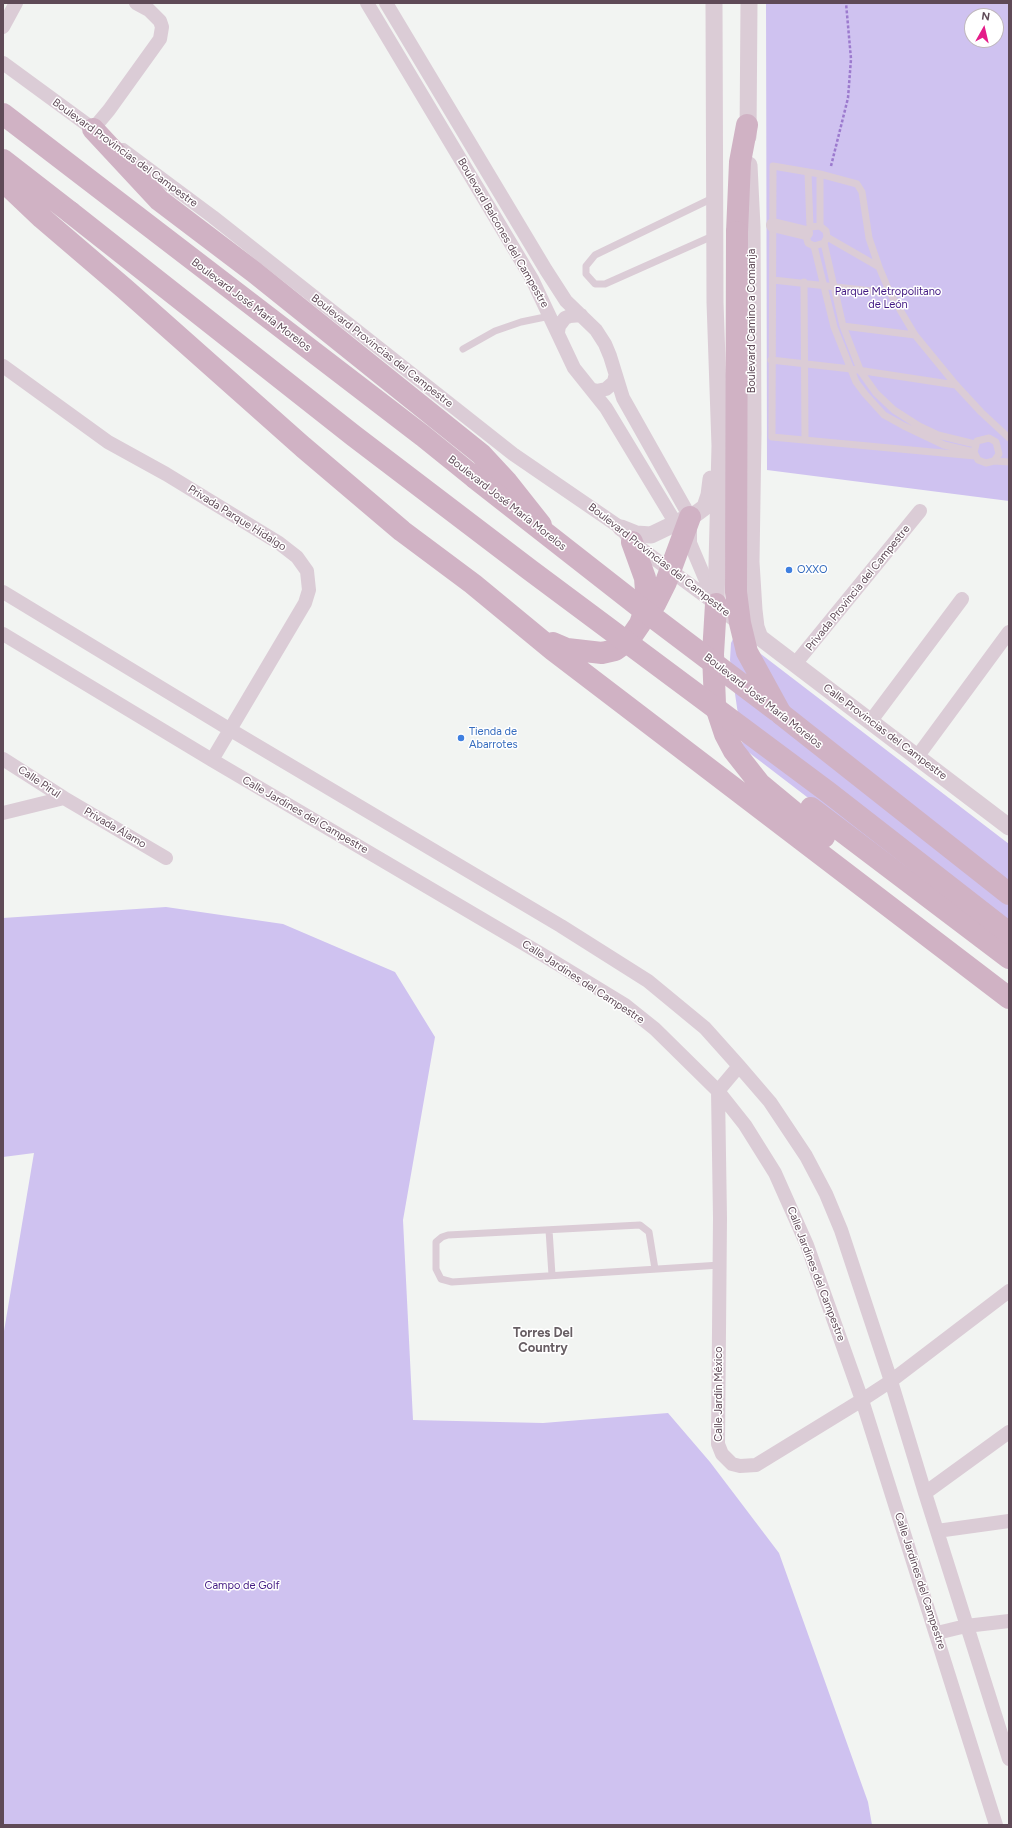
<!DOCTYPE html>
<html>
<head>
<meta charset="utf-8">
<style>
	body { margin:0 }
	#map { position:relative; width:1012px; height:1828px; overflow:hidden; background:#f2f4f2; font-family:Figtree,sans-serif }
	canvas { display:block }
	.frame { position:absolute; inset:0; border:4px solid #5f4a57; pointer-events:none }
	.north { position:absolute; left:964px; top:8px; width:40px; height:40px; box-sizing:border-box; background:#fff; border:1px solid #bfb7bc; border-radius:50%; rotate:8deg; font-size:11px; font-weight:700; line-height:16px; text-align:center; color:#5f4a57 }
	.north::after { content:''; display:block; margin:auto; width:14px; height:18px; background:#e41d89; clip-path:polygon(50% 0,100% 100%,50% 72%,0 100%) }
</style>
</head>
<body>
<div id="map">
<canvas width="1012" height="1828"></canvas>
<div class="frame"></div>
<div class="north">N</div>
</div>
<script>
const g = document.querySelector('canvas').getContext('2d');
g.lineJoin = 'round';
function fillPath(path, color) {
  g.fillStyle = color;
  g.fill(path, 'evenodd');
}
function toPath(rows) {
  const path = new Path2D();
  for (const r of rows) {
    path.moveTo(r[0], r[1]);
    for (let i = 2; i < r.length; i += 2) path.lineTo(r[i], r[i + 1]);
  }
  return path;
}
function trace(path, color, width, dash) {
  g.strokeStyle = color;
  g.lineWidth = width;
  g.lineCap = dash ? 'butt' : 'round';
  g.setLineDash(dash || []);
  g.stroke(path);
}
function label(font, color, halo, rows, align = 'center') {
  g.font = font + ' Figtree,sans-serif';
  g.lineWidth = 3;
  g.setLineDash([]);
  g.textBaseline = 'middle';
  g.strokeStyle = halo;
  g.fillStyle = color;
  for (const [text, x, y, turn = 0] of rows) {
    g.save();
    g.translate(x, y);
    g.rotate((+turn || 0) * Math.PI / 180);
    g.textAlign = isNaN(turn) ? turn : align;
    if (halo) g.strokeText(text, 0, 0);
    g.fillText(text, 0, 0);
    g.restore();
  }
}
fillPath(toPath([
	[766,3,1009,3,1009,501,767,470],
	[972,16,996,16,996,40,972,40],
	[734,637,740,638,1009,844,1009,970,895,882,999,944,743,748,730,660,731,643],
	[166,907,283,924,395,972,435,1037,403,1220,413,1420,543,1423,668,1413,710,1462,779,1553,868,1802,872,1825,3,1825,3,1337,34,1153,3,1157,3,918]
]), '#cfc2f0');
trace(toPath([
	[831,166,848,98,851,59,846,3]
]), '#9c7ace', 2.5, [3, 2]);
trace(toPath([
	[808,173,810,227],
	[820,174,820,226],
	[715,235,605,284,595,284,586,274,586,266,595,255,715,197],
	[827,237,879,267],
	[824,243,814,246,808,243,806,236,810,227,820,226,826,231,827,237,824,243,843,326,861,372,876,393,894,410,919,426,938,435,975,444],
	[814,246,834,327,856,382,865,394,884,415,904,426,944,445,974,452],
	[773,280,890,293],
	[804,282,805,439],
	[843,326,915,335],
	[463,349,495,331,521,322,550,316],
	[771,360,851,369,956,385],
	[975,456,772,437,773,166,820,174,857,184,862,192,869,238,879,267,890,293,915,335,956,385,981,412,1009,438],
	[994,461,999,454,996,442,989,438,977,441,974,452,978,460,986,463,994,461,1009,462],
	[549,1230,552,1275],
	[655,1269,649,1232,640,1225,448,1235,442,1237,436,1242,436,1269,441,1279,452,1282,705,1266,720,1265]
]), '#dbccd6', 7);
trace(toPath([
	[367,3,532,279,574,368,606,408,681,532],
	[386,3,546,270,566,301,596,330,605,344,610,356,623,398,690,517,690,543,715,602],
	[3,27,16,3],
	[3,63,100,134],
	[93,129,109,110,160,39,162,27,160,21,149,10,136,3],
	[123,150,213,217,513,454,621,528,632,542,716,604],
	[773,225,806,233],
	[558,332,559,326,565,318,570,316,581,315],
	[3,366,108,442,166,474,279,543,297,557,307,571,309,590,305,603,212,760],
	[591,389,596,391,606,389,614,382,615,377],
	[3,592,229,729,561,926,648,981,705,1028,739,1066,770,1102,806,1156,826,1194,841,1230,891,1381,925,1493,1009,1759],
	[3,634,212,760,543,955,625,1005,655,1029,718,1091,745,1125,775,1173,807,1245,862,1400,996,1825],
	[795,664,920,511],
	[870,722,962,599],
	[917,757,1009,632],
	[3,759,64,798,166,858],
	[3,813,64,798],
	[739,1066,718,1091,720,1218,718,1444,722,1454,732,1464,740,1466,756,1465,862,1400,891,1381,1009,1291],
	[925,1493,1009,1432],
	[937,1531,1009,1521],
	[937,1633,966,1626,1009,1621]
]), '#dbccd6', 14);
trace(toPath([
	[714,3,715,302,720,446,716,604,1009,827],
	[748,137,749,3],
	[749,165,752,227,753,434,751,562,754,610,756,627,760,638],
	[621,528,636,534,651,535,697,513,705,507,709,495,711,479]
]), '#dbccd6', 17);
trace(toPath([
	[3,114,423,436,475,478],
	[93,129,159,200,254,272,481,454,507,482,541,525],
	[3,160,70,212],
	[3,181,42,218,125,289,303,447,402,531,473,584,553,650,1009,998],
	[737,232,740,162,747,125],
	[716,604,713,654,715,704,725,734,734,751,760,784,824,837],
	[647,615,655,604,666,582,690,517],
	[553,643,567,649,602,653,615,650,629,640,640,624,647,604,645,578,632,542],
	[781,714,1009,894],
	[811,808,1009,958]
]), '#d0b2c4', 22);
trace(toPath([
	[70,212,354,436,530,570,828,792,1009,933],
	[737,232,736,592,740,623,747,652,781,714],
	[475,478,650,615,777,711]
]), '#d0b2c4', 22);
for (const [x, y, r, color] of [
	[789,570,4,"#3f7fe0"],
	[461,738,4,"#3f7fe0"]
]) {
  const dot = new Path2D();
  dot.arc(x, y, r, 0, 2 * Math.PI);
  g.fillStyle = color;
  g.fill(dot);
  trace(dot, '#fff', 1.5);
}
label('11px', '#5f4a57', '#fff', [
	["Boulevard Provincias del Campestre",125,153,36],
	["Boulevard Balcones del Campestre",503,233,60],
	["Boulevard José María Morelos",251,305,37],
	["Boulevard Camino a Comanja",752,321,-90],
	["Boulevard Provincias del Campestre",382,351,38],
	["Boulevard José María Morelos",507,503,38],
	["Privada Parque Hidalgo",237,518,32],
	["Boulevard Provincias del Campestre",659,560,38],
	["Privada Provincia del Campestre",858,588,-51],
	["Boulevard José María Morelos",763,701,38],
	["Calle Provincias del Campestre",885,732,37],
	["Calle Pirul",39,782,34],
	["Calle Jardines del Campestre",305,815,30],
	["Privada Álamo",115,828,30],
	["Calle Jardines del Campestre",583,982,33],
	["Calle Jardines del Campestre",816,1274,69],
	["Calle Jardín México",719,1394,-90],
	["Calle Jardines del Campestre",920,1581,72]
]);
label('11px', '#421982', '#fff', [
	["Parque Metropolitano",888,292],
	["de León",888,305],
	["Campo de Golf",242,1586]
]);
label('11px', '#366cbe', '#fff', [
	["OXXO",797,570],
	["Tienda de",469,732],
	["Abarrotes",469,745]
], 'left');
label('bold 13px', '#675e63', '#fff', [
	["Torres Del",543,1333],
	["Country",543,1348]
]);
</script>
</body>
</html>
